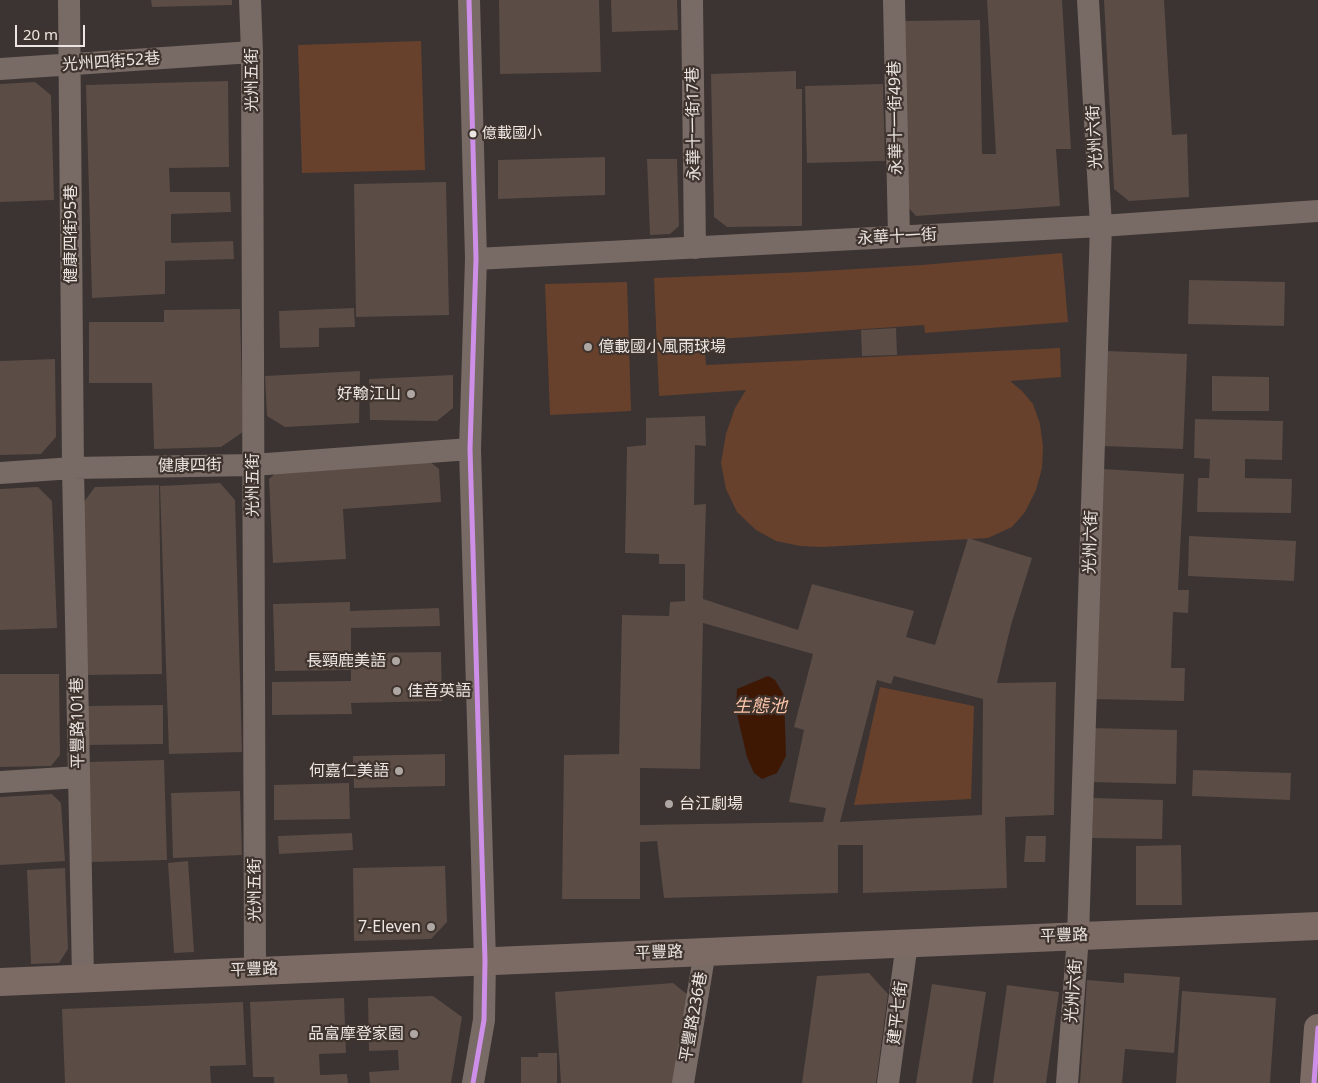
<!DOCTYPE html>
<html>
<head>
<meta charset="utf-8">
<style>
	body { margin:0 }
	#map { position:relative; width:1318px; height:1083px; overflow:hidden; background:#3b3432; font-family:"Noto Sans",sans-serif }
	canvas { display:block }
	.scale { position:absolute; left:15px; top:25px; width:70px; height:22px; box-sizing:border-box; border:2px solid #ece5e1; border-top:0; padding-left:6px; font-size:15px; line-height:18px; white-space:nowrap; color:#ece5e1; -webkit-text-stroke:4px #3f332e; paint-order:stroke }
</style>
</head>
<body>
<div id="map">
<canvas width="1318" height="1083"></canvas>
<div class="scale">20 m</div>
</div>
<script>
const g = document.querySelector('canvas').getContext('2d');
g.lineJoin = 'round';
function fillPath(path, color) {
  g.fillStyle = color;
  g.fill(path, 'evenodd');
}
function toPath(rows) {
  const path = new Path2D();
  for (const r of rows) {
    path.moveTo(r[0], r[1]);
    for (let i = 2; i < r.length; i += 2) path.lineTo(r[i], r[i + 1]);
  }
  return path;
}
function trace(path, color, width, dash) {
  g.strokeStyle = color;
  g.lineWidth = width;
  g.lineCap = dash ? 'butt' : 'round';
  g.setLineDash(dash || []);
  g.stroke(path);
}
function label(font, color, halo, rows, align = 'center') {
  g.font = font + ' "Noto Sans","Noto Sans TC",sans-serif';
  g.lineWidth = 4.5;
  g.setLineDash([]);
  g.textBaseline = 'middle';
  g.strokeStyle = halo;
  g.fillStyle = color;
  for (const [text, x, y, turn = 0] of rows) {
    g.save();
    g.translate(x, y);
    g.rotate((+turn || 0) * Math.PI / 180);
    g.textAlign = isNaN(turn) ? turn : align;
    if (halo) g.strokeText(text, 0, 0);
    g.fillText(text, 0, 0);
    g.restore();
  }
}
fillPath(toPath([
	[421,41,425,170,302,173,298,45],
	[1062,253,1068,322,925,333,924,325,704,340,706,365,1060,348,1061,377,1010,381,1022,391,1033,404,1040,424,1043,447,1042,468,1036,490,1025,512,1012,527,988,538,822,547,800,546,776,541,756,530,737,512,726,489,721,463,726,434,735,408,746,390,659,396,654,278,806,272,922,265],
	[627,282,631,411,550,415,545,284],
	[880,687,974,706,971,799,854,805]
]), '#68412d');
fillPath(toPath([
	[768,676,775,680,784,695,786,756,777,773,762,779,754,773,747,757,736,710,737,689]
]), '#3f1804');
fillPath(toPath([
	[151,0,232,0,232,5,152,7],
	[499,0,599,0,601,72,500,74],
	[611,0,677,0,678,30,612,32],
	[987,0,1062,0,1071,149,1056,149,1060,206,916,216,906,205,902,21,980,20,982,154,996,154],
	[1104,0,1164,0,1172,135,1187,134,1189,197,1129,201,1114,189],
	[796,71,796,89,802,89,802,226,727,227,714,217,711,74],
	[228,81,229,167,169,168,170,192,230,192,231,212,171,214,171,243,233,241,234,259,165,261,165,294,92,298,86,85],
	[35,82,51,95,54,200,0,202,0,84],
	[883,84,885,161,807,163,805,86],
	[605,157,605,195,498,199,498,160],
	[647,159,677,159,679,226,670,234,650,235],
	[446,182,449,315,356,317,354,184],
	[1189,280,1285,282,1284,326,1188,324],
	[354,308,355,327,319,328,319,347,280,348,279,311],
	[240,309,243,432,221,447,154,449,152,383,89,383,89,322,164,322,164,310],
	[896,328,897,355,862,356,861,330],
	[1106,351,1187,354,1183,449,1102,446],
	[55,359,56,437,41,454,0,455,0,361],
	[360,371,359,423,285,427,267,416,265,376],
	[453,375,453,408,437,421,370,420,369,379],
	[1212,376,1269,377,1269,411,1212,411],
	[705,416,706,446,695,445,694,505,706,504,703,599,798,630,812,584,914,611,906,637,935,645,968,538,1032,558,1011,625,997,683,1056,682,1054,815,1005,817,1007,888,863,893,863,845,838,845,838,893,664,898,657,841,640,842,640,899,562,899,564,755,619,754,622,615,669,616,670,602,685,601,685,564,659,564,659,554,625,553,627,447,646,445,646,418],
	[703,623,813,654,794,727,804,730,789,802,826,808,823,822,640,825,640,768,700,769],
	[894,676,983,699,982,815,840,822,877,680,891,684],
	[1195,419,1283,421,1282,460,1245,459,1245,478,1292,479,1291,513,1197,512,1198,478,1209,478,1210,459,1194,458],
	[425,458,439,469,441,502,343,509,346,559,273,563,269,479,284,466],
	[1103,469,1184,474,1178,590,1189,590,1188,613,1173,612,1171,668,1185,668,1184,701,1093,699],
	[220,483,235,500,242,752,169,754,160,486],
	[159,485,162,674,85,675,83,503,95,487],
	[38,487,52,501,57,628,0,630,0,489],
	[1189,536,1296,541,1294,581,1188,576],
	[350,602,350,611,439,608,440,626,351,628,351,653,441,652,442,701,351,703,352,714,272,715,272,682,351,681,351,670,275,671,273,604],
	[0,674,59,674,60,755,51,766,0,767],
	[163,705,163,744,87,745,87,706],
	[1090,728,1177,730,1176,784,1089,782],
	[445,754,445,786,354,788,353,756],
	[164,760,167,860,90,862,87,762],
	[1193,770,1291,773,1290,800,1192,796],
	[349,783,350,819,274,820,274,785],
	[240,791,242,855,173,858,171,793],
	[52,794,61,803,65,861,0,865,0,797],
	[1093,798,1163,800,1162,839,1092,838],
	[352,833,353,850,279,854,278,836],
	[1026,836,1046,836,1045,862,1024,862],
	[1181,845,1182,905,1136,905,1136,846],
	[188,861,194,952,174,953,168,863],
	[445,866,447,922,431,939,354,941,353,868],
	[65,868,68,949,59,963,31,964,27,870],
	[869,973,888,994,876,1083,802,1083,817,976],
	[1124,973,1180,977,1174,1053,1125,1049,1122,1083,1080,1083,1087,980,1124,983],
	[673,983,688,995,675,1083,561,1083,555,992],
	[932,984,986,992,972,1083,916,1083],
	[1007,985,1059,992,1046,1083,993,1083],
	[1182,991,1276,998,1270,1083,1176,1083],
	[433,996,462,1017,451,1083,370,1083,369,1072,399,1070,398,1050,369,1051,368,998],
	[344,998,346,1053,319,1054,320,1075,347,1074,348,1083,274,1083,274,1077,253,1077,250,1002],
	[243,1002,246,1065,210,1066,211,1083,65,1083,62,1009],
	[538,1053,557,1053,557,1083,521,1083,521,1057,538,1057]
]), '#5b4c45');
trace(toPath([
	[69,0,73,468,83,978],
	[250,0,252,52,255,970],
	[469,0,476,259,470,449,485,961,484,1020,473,1083],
	[692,0,695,248],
	[894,0,899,237],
	[0,69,252,52],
	[476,259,1101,226,1318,211],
	[0,473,73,468,253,465,470,449],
	[0,782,79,777],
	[683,1083,705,951],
	[888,1083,907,943],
	[1067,1083,1078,936,1101,226,1088,0]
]), '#786a64', 22);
trace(toPath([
	[0,982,1318,926],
	[1314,1083,1318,1028]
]), '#7c6b65', 28);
trace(toPath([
	[469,0,476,259,470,449,485,961,484,1020,473,1083],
	[1314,1083,1318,1028]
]), '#ce8fe9', 5);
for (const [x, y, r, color] of [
	[473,134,4.5,"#ece5e1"],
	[588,347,5,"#aea7a4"],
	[411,394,5,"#aea7a4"],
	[396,661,5,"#aea7a4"],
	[397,691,5,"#aea7a4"],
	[399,771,5,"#aea7a4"],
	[669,804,5,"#aea7a4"],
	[431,927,5,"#aea7a4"],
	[414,1034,5,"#aea7a4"]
]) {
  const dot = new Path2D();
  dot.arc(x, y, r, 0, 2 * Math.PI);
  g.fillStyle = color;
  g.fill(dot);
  trace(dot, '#3f332e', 2);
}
label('15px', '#ece5e1', '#3f332e', [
	["億載國小",482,134]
], 'left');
label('16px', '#ece5e1', '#3f332e', [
	["光州四街52巷",111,62,-4],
	["光州五街",252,80,-90],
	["永華十一街49巷",896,118,-91],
	["永華十一街17巷",694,124,-91],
	["光州六街",1095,137,-93],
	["健康四街95巷",71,234,-90],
	["永華十一街",897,237,-3],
	["健康四街",190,466,-1],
	["光州五街",253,485,-90],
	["光州六街",1091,542,-88],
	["平豐路101巷",78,723,-91],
	["光州五街",255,890,-90],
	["平豐路",1064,936,-2],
	["平豐路",659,953,-2],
	["平豐路",254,970,-2],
	["光州六街",1074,991,-86],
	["建平七街",898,1013,-83],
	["平豐路236巷",694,1017,-80]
]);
label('16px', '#ece5e1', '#3f332e', [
	["億載國小風雨球場",598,347,"left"],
	["好翰江山",401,394],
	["長頸鹿美語",386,661],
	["佳音英語",407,691,"left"],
	["何嘉仁美語",389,771],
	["台江劇場",679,804,"left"],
	["7-Eleven",421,927],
	["品富摩登家園",404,1034]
], 'right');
label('italic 18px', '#fcc5a9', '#3f332e', [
	["生態池",760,707]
]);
</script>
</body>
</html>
